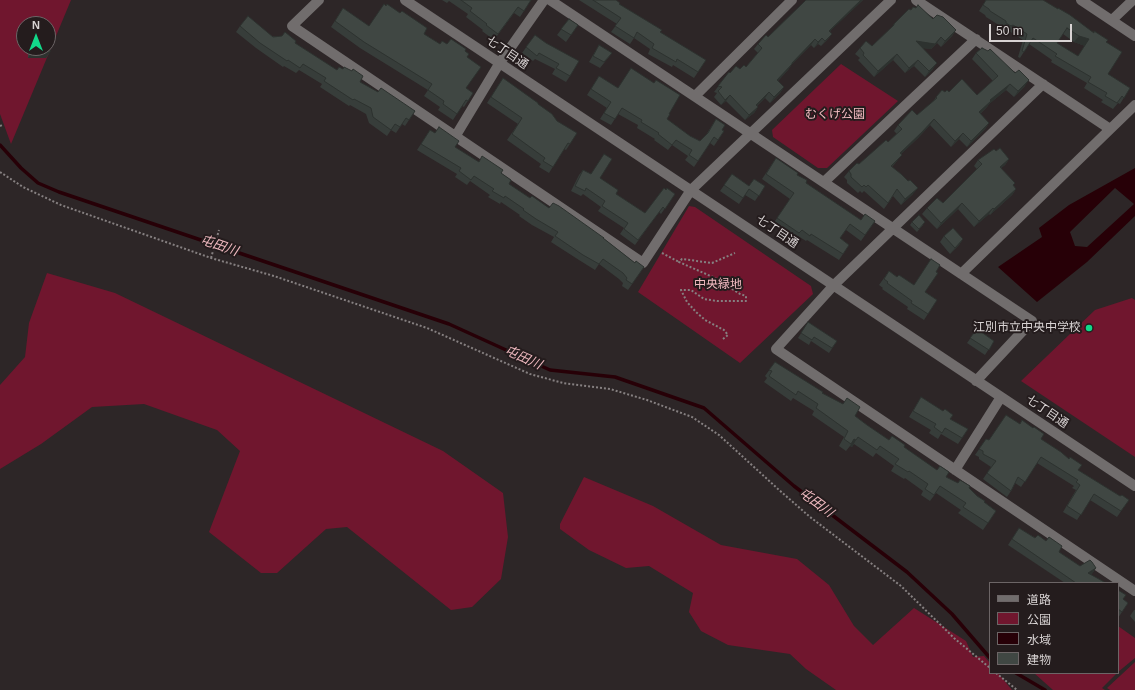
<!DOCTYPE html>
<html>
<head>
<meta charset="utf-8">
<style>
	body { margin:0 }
	#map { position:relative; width:1135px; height:690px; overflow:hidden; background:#2d2627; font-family:Helvetica,"Noto Sans JP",sans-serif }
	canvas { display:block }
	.legend { position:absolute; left:989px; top:582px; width:130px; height:92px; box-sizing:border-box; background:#241c1d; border:1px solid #6c6566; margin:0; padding:5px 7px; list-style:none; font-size:12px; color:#d8d3d3 }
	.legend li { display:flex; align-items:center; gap:8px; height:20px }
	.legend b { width:20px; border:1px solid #6c6566 }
	.north { position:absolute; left:16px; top:16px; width:40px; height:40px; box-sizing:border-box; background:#241c1d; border:1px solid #6c6566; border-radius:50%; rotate:0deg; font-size:11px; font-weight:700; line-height:16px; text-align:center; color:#d8d3d3 }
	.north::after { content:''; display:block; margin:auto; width:14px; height:18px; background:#12d98a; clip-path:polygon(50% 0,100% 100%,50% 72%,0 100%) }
	.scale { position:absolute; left:989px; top:24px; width:83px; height:18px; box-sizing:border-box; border:2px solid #d8d3d3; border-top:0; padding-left:5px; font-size:12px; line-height:14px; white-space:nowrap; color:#d8d3d3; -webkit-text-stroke:3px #241c1d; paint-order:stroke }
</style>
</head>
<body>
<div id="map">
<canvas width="1135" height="690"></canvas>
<ul class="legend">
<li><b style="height:5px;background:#716d6d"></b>道路</li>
<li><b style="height:11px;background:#70162e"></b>公園</li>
<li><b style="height:11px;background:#270007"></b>水域</li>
<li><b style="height:11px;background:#404743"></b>建物</li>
</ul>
<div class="north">N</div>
<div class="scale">50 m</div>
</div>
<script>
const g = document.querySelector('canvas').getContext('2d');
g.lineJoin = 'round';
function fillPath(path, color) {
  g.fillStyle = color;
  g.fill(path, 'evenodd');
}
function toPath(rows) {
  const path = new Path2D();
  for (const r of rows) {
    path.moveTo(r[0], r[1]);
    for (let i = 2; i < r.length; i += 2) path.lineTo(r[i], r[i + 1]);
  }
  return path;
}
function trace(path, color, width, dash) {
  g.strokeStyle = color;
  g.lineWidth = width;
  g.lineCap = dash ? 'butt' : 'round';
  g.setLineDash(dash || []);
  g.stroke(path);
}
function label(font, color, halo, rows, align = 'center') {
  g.font = font + ' Helvetica,"Noto Sans JP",sans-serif';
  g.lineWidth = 4;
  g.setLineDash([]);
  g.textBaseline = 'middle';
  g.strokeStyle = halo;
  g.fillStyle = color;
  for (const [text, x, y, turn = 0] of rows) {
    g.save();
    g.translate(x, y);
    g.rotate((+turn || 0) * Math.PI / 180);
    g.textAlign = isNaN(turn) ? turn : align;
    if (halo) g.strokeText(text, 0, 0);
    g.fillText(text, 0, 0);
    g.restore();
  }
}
fillPath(toPath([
	[0,0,71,0,11,144,0,114],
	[24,24,48,24,48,48,24,48],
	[841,64,898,101,827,168,818,168,773,137,772,130],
	[689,206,695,207,811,286,813,294,740,363,638,292],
	[47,273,115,293,443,451,503,493,508,537,501,579,472,607,451,610,347,527,326,529,277,573,261,573,209,532,240,451,217,430,144,404,92,407,41,444,0,469,0,385,25,357,29,323],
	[1132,298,1135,300,1135,457,1021,381,1095,310],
	[584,477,653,506,721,545,797,559,829,585,854,626,873,645,914,608,966,641,973,657,984,656,990,663,990,673,998,673,1012,690,836,690,806,669,790,654,728,645,701,631,689,612,693,593,649,566,626,568,589,550,560,529,560,524],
	[1118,626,1135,638,1135,658,1118,672],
	[1135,662,1135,690,1110,690,1107,688],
	[1034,673,1117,673,1102,688,1105,690,1053,690]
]), '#70162e');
fillPath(toPath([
	[1135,168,1135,216,1087,262,1037,302,998,267,1042,237,1039,228,1069,205],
	[1115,188,1134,204,1087,247,1075,246,1070,232]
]), '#270007');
trace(toPath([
	[0,145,21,168,38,183,59,192,449,324,550,370,615,377,704,408,794,486,907,572,952,614,990,658],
	[1016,673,1045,690]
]), '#270007', 3.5);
trace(toPath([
	[0,126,2,125],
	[0,172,23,187,61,205,211,258,274,276,427,328,530,374,563,383,610,389,647,400,692,417,719,435,778,489,810,517,901,586,954,638,990,668],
	[662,253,679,262],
	[211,258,219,230],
	[723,339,728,335,724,330,705,320,696,312,687,302,681,290,691,290,704,299,717,301,746,301,746,296,740,294,715,278,679,262,682,259,712,263,735,253],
	[996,673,1017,690]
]), '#868081', 2, [2, 2]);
trace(toPath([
	[319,0,292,26,643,263,691,190,891,0],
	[405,0,1135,486],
	[550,0,1032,321,976,381],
	[916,0,1110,129],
	[1081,0,1135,36],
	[1112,20,1133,0],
	[1043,84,834,285,776,349,1135,591],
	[695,96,792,0],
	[455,137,499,64,544,0],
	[824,182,976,39],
	[961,274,1135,105],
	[955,470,1001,397]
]), '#716d6d', 10);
fillPath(toPath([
	[442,0,531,0,520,17,514,13,494,40,482,31,483,30,466,17,468,14,449,1,447,3],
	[579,0,616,0,619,4,660,32,698,72,694,78,673,65,672,67,648,54,650,49,634,38,630,44,611,32,617,24],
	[806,0,863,0,830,31,832,34,828,39,821,46,818,44,814,48,811,45,792,64,788,70,778,81,784,87,780,93,770,103,765,98,757,106,758,107,754,113,745,120,726,101,721,105,714,97,717,93,714,92,729,72,730,73,746,67,758,53,754,49,758,44,768,37],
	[986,0,1106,42,1108,74,1130,88,1120,104,1118,103,1113,109,1101,102,1103,100,1084,88,1087,83,1051,62,1052,60,1029,44,1020,58,1018,57,1023,40,1009,31,1007,32,1002,29,1002,27,986,17,985,15,979,11],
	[1063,34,1074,42,1085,46,1078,56,1057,43],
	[343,8,369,26,424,34,440,44,447,44,465,51,467,57,466,88,473,93,464,107,462,106,453,120,438,110,440,107,424,96,428,90,360,48,331,27],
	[911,10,933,19,956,30,952,36,941,47,937,43,931,49,923,48,933,69,925,77,914,66,905,73,893,60,874,77,858,60,860,58,855,54,860,48,872,46,890,30,894,24],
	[569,19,578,25,566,42,557,35],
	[240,26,295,43,337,70,360,82,378,92,415,111,405,126,402,124,396,133,391,130,387,136,369,123,366,114,350,105,349,106,320,87,322,84,299,70,296,73,284,66,283,67,256,48,236,32],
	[535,35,570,76,566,82,552,74,555,69,535,59,533,61,522,53],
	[599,45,612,53,600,68,589,62],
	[29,48,48,48,50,52,46,58,28,58,28,49],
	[976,53,1025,86,1014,97,1006,90,989,104,987,107,980,114,989,123,985,129,967,147,959,139,951,147,930,125,918,138,901,154,897,161,892,167,913,194,901,205,893,196,884,209,864,191,862,193,860,191,858,193,847,183,847,180,844,177,849,171,888,142,897,134,894,131,898,125,917,115,933,102,936,97,945,92,949,92,977,95,993,81,972,59],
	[599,76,618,88,669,114,667,119,690,136,700,141,706,135,716,119,722,130,724,131,714,146,710,143,694,167,685,160,688,156,672,145,668,150,654,140,655,139,637,128,638,125,618,114,611,125,600,119,607,108,587,95],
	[503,78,538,104,570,144,566,150,564,149,549,173,539,167,541,164,507,140,518,124,487,103],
	[430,130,455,147,479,162,501,173,509,184,530,198,549,208,603,238,635,263,644,267,628,290,622,286,623,283,619,279,599,264,595,270,579,260,551,242,554,237,532,225,519,216,520,215,501,202,500,204,488,197,490,195,470,181,467,185,455,177,457,174,417,150],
	[996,151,1009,159,1005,165,1001,168,1016,189,1012,195,990,215,989,214,974,227,958,209,937,229,922,214,927,208,943,203,977,169,974,166,978,160],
	[776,158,797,175,806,183,861,220,875,221,861,241,846,230,840,238,849,245,839,260,807,240,806,241,798,236,795,239,773,224,790,199,762,179],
	[583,170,600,178,616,194,645,213,666,190,675,194,661,214,659,212,635,245,620,234,624,228,598,211,601,207,583,194,581,196,571,191,579,175],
	[732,174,749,186,765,186,755,201,745,195,739,204,720,191],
	[912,222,923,225,917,232,910,225],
	[944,236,963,239,959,245,950,254,940,242],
	[889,271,897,277,914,285,936,272,925,292,937,300,924,320,907,309,908,307,882,289,883,288,879,285],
	[808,322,837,341,829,353,811,341,809,345,798,338],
	[977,329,994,341,985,355,967,343],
	[775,362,855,416,867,425,889,440,904,447,946,477,957,483,969,488,984,502,996,511,983,530,958,513,961,510,936,493,930,501,921,495,923,491,905,478,904,479,891,471,894,466,876,453,873,457,854,444,852,447,850,446,846,451,839,446,844,437,812,415,814,411,793,398,791,401,764,382,767,378,765,376],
	[921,397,943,411,950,419,968,429,958,444,941,434,938,439,929,433,931,430,909,417],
	[986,439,989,440,1041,440,1078,470,1120,496,1129,500,1117,517,1090,500,1077,520,1063,512,1076,490,1072,488,1074,486,1037,463,1021,487,1015,483,1011,491,1007,497,983,479,991,467,979,459,979,457,975,455],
	[1019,528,1059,552,1080,566,1096,568,1091,575,1106,583,1065,583,1008,545],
	[1118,590,1123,599,1128,603,1118,618],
	[1134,610,1135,610,1135,622,1130,616]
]), '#373d3a');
fillPath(toPath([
	[861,0,863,0,825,36,829,31],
	[956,30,952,36,941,47,945,41],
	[832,34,828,39,821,46,825,41],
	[1079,36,1089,39,1085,46,1074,42],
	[941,37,937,43,931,49,912,47,916,41],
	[822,38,818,44,814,48,818,42],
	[815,39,811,45,787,69,792,63],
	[32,52,50,52,46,58,28,58],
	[897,54,893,60,874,77,878,71],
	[918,60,914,66,905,73,909,68],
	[937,63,933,69,925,77,929,71],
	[792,64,788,70,773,86,777,80],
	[1029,80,1025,86,1014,97,1018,91],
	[1010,84,1006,90,989,104,987,107,975,118,979,112,990,100],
	[784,87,780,93,770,103,774,97],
	[769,92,765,98,752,110,756,105],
	[730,95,726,101,721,105,725,100],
	[758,107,754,113,745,120,749,115],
	[934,119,930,125,918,138,896,159,900,153],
	[989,123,985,129,967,147,971,141],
	[963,133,959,139,951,147,955,141],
	[902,155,897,161,886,172,891,166],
	[1009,159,1005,165,995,173,1000,167],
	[918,188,913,194,901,205,905,199],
	[1016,189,1012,195,990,215,994,209],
	[962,203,958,209,937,229,941,223],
	[993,208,989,214,974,227,979,221],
	[963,239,959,245,950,254,955,248],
	[854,439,856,440,852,447,850,446],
	[1096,568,1092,574,1084,579,1088,573]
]), '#2d322f');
const building = toPath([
	[461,0,531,0,524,11,518,7,498,34,486,25,487,24,470,11,472,8,461,0],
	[593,0,616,0,620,3,619,4,662,30,660,32,706,60,698,72,677,59,676,62,652,48,654,44,637,32,634,38,615,26,621,18,593,0],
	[806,0,861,0,829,31,832,34,825,41,822,38,818,42,815,39,792,63,792,64,777,80,784,87,774,97,769,92,756,105,758,107,749,115,730,95,725,100,718,91,722,87,718,86,729,72,730,73,736,66,740,69,744,65,746,67,762,48,758,44,766,35,768,37,806,0],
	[986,0,1043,0,1058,9,1058,8,1070,15,1094,33,1094,31,1108,40,1106,42,1122,52,1108,74,1130,88,1124,98,1122,96,1117,103,1105,96,1107,93,1088,82,1091,77,1055,56,1057,54,1033,38,1024,52,1022,51,1027,34,1013,25,1011,26,1006,23,1006,21,990,11,989,9,983,5,986,0],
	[1067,28,1079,36,1089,39,1078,56,1057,43,1067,28],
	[384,4,386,6,387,4,400,13,402,11,427,28,424,34,440,44,442,41,447,44,451,39,466,49,465,51,469,54,467,57,481,67,466,88,473,93,468,101,466,100,457,114,443,104,444,101,428,90,432,84,364,42,335,21,343,8,369,26,384,4],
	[918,5,933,19,937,15,943,17,956,30,945,41,941,37,935,44,916,41,937,63,929,71,918,60,909,68,897,54,878,71,863,55,864,53,860,48,866,41,872,46,894,25,894,24,909,9,911,10,913,7,916,8,918,5],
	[248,16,273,37,282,36,285,32,296,41,295,43,337,70,339,67,343,69,344,67,352,71,353,69,363,76,360,82,378,92,381,88,415,111,409,120,406,118,400,127,395,124,391,130,373,117,371,108,354,99,353,100,324,81,326,78,303,64,300,68,288,60,287,61,260,43,240,26,248,16],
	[569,19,578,25,571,35,561,29,569,19],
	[535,35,546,43,579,61,570,76,556,68,559,64,539,53,537,56,526,47,535,35],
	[48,41,50,41,50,52,32,52,32,48,48,48,48,41],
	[599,45,612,53,604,62,593,56,599,45],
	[982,48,988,51,990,49,1015,73,1019,70,1029,80,1018,91,1010,84,990,100,991,101,979,112,989,123,971,141,963,133,955,141,934,119,922,132,900,153,902,155,891,166,901,174,908,181,910,180,918,188,905,199,897,189,888,203,868,185,866,187,864,185,862,187,851,177,851,174,849,171,857,163,859,164,886,140,888,142,902,129,898,125,912,110,917,115,937,98,936,97,942,90,945,92,947,90,949,92,962,79,977,95,998,76,976,53,982,48],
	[631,68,654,83,656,80,680,95,669,114,670,114,667,119,690,136,700,141,708,133,716,119,725,125,722,130,724,131,718,140,714,137,698,161,689,155,692,150,676,140,672,145,658,134,659,133,641,122,642,120,622,108,615,119,604,113,611,102,591,89,599,76,618,88,631,68],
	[503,78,538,103,538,104,552,114,557,121,577,133,570,144,568,143,553,167,543,161,545,158,512,134,522,118,491,97,503,78],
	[439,127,459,141,455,147,479,162,482,156,503,170,501,173,511,180,509,184,530,198,532,196,549,208,553,203,559,206,604,238,603,238,635,263,636,261,644,267,632,284,626,280,627,278,623,273,603,259,599,264,583,255,555,236,558,232,536,219,523,210,524,209,505,196,504,198,492,191,494,189,474,176,471,180,459,171,461,168,421,144,430,130,435,133,439,127],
	[1000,148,1009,159,1000,167,1015,183,1013,185,1016,189,994,209,993,208,979,221,962,203,941,223,927,208,937,198,943,203,982,164,978,160,994,149,996,151,1000,148],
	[604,154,612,159,600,178,618,190,616,194,645,213,664,188,666,190,667,188,675,194,665,209,663,207,638,240,624,229,628,223,602,206,605,201,586,188,585,191,575,186,583,170,591,174,604,154],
	[776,158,798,173,797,175,807,180,806,183,861,220,865,214,875,221,865,235,850,224,840,238,849,245,843,254,811,234,810,236,802,230,799,233,777,218,794,193,766,174,776,158],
	[732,174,749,186,754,179,765,186,759,196,749,189,743,198,724,185,732,174],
	[919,215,925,222,919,229,912,222,919,215],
	[953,228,963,239,955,248,944,236,953,228],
	[931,259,940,265,936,272,938,273,925,292,937,300,928,314,911,303,912,301,887,283,888,282,884,279,889,271,897,277,899,275,914,285,931,259],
	[808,322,837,341,832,348,814,337,812,340,801,333,808,322],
	[977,329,994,341,989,350,970,338,977,329],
	[775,362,823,392,822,393,843,404,847,398,860,407,855,416,867,425,889,440,892,436,905,445,904,447,937,470,940,466,949,472,946,477,958,483,960,480,970,486,969,488,977,496,985,501,984,502,996,511,988,523,963,507,966,503,940,486,934,495,925,489,928,484,909,471,908,472,895,464,899,459,880,446,877,450,858,437,856,440,854,439,851,444,844,439,848,431,816,408,818,404,798,391,796,395,769,376,772,371,769,370,775,362],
	[921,397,943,411,945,409,953,415,950,419,968,429,962,438,945,428,942,433,934,427,936,424,913,411,921,397],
	[1006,415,1020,424,1022,420,1033,428,1034,427,1044,434,1041,439,1061,452,1069,459,1070,457,1082,465,1078,470,1120,496,1122,495,1129,500,1121,511,1094,494,1081,515,1067,506,1080,485,1076,482,1078,480,1041,457,1025,482,1018,477,1011,491,987,473,996,461,983,454,983,451,979,449,986,439,989,440,1006,415],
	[1019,528,1035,538,1038,535,1046,541,1049,537,1062,546,1059,552,1080,566,1090,560,1092,562,1096,568,1088,573,1106,583,1076,583,1012,539,1019,528],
	[1118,590,1126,595,1123,599,1128,603,1122,612,1118,609,1118,590]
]);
fillPath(building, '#404743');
trace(building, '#2d322f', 1);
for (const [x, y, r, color] of [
	[1089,328,4,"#12d98a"]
]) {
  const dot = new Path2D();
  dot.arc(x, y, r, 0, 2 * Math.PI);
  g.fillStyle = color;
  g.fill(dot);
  trace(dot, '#241c1d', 1.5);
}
label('12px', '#d8d3d3', '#241c1d', [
	["七丁目通",507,53,34],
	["七丁目通",777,232,34],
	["七丁目通",1047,412,34]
]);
label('12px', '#f3bcc2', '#241c1d', [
	["むくげ公園",835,115],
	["中央緑地",718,285]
]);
label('12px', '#d8d3d3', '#241c1d', [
	["江別市立中央中学校",1081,328]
], 'right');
label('italic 13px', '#f0bac0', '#241c1d', [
	["屯田川",219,246,19],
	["屯田川",523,358,24],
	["屯田川",816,503,37]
]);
</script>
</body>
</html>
